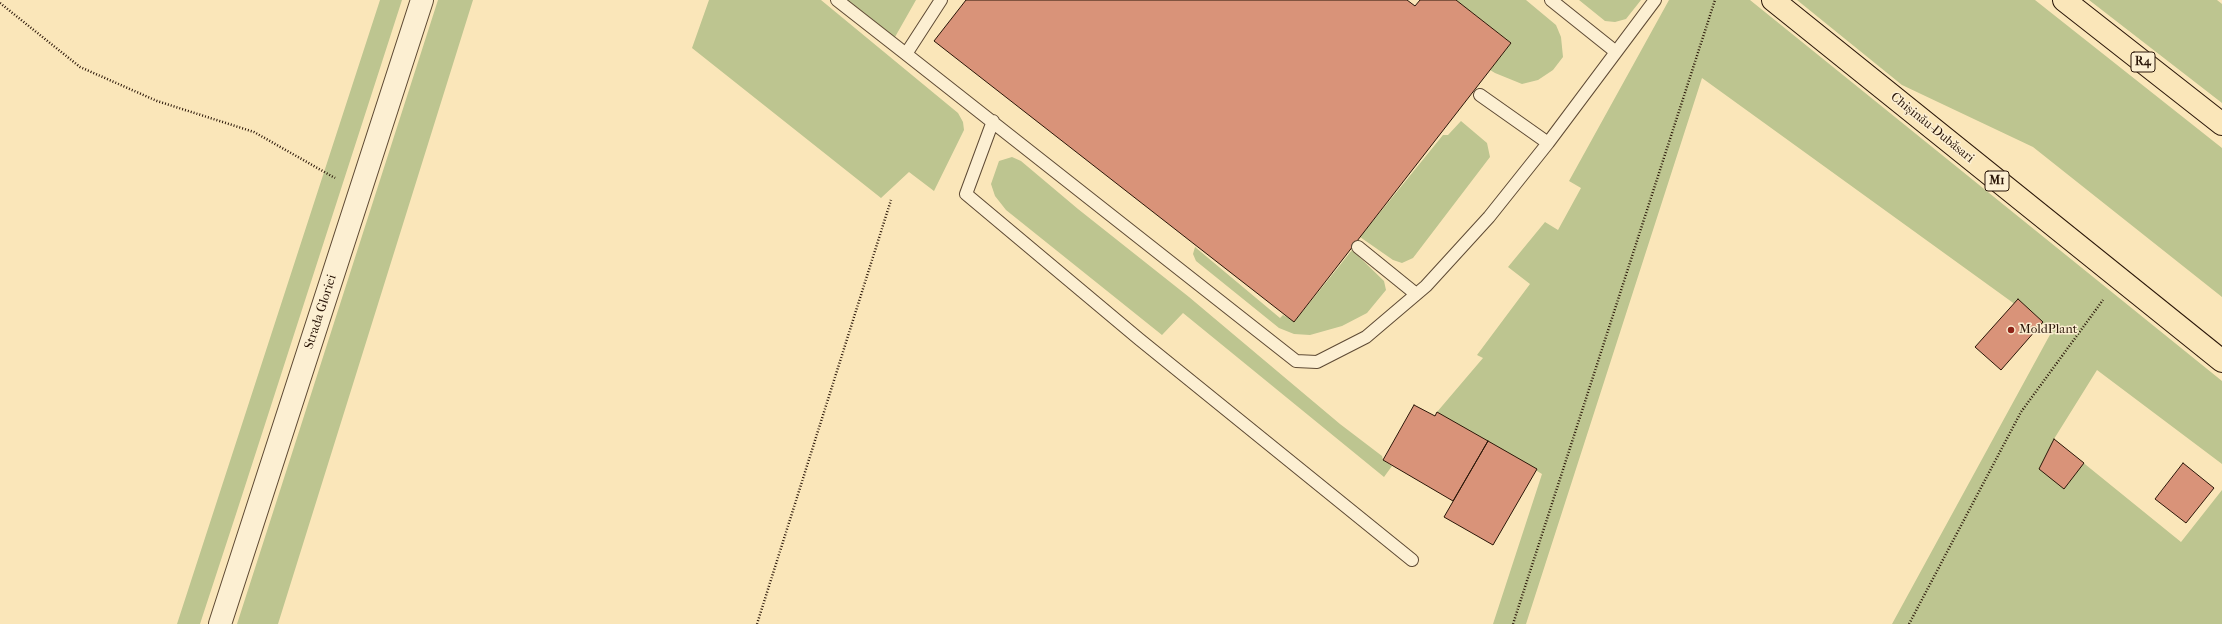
<!DOCTYPE html>
<html>
<head>
<meta charset="utf-8">
<style>
	body { margin:0 }
	canvas { display:block; background:#fae6b9 }
</style>
</head>
<body>
<canvas width="2222" height="624"></canvas>
<script>
const g = document.querySelector('canvas').getContext('2d');
g.lineJoin = 'round';
function fillPath(path, color) {
  g.fillStyle = color;
  g.fill(path, 'evenodd');
}
function toPath(rows) {
  const path = new Path2D();
  for (const r of rows) {
    path.moveTo(r[0], r[1]);
    for (let i = 2; i < r.length; i += 2) path.lineTo(r[i], r[i + 1]);
  }
  return path;
}
function trace(path, color, width, dash) {
  g.strokeStyle = color;
  g.lineWidth = width;
  g.lineCap = dash ? 'butt' : 'round';
  g.setLineDash(dash || []);
  g.stroke(path);
}
function label(font, color, halo, rows, align = 'center') {
  g.font = font + ' "IM FELL French Canon",serif';
  g.lineWidth = 3;
  g.setLineDash([]);
  g.textBaseline = 'middle';
  g.strokeStyle = halo;
  g.fillStyle = color;
  for (const [text, x, y, turn = 0] of rows) {
    g.save();
    g.translate(x, y);
    g.rotate((+turn || 0) * Math.PI / 180);
    g.textAlign = isNaN(turn) ? turn : align;
    if (halo) g.strokeText(text, 0, 0);
    g.fillText(text, 0, 0);
    g.restore();
  }
}
fillPath(toPath([
	[380,0,402,0,237,511,200,624,177,624],
	[438,0,473,0,278,624,237,624],
	[709,0,821,0,958,113,963,122,964,130,934,191,909,172,881,198,692,48],
	[848,0,916,0,895,37],
	[1456,0,1526,0,1556,25,1561,37,1563,57,1553,70,1538,80,1522,84,1495,73,1490,70,1511,43],
	[1579,0,1641,0,1626,19,1615,22,1605,21],
	[1669,0,1750,0,2222,381,2222,464,2097,370,2054,439,2181,542,2222,490,2222,624,1892,624,2052,331,1702,78,1526,624,1493,624,1542,474,1437,412,1483,358,1477,355,1530,284,1508,267,1545,222,1558,230,1581,188,1569,181],
	[1797,0,2035,0,2222,148,2222,297,2033,147,1902,85],
	[2089,0,2217,0,2222,4,2222,103],
	[1461,121,1487,143,1490,157,1413,258,1402,263,1393,260,1360,237,1443,135,1448,135],
	[1012,157,1021,161,1078,209,1189,297,1340,424,1382,456,1383,460,1392,466,1384,477,1183,313,1162,335,1006,210,995,196,991,184,999,161],
	[1195,247,1280,318,1283,315,1295,321,1352,250,1384,281,1386,290,1367,313,1342,326,1310,335,1294,334,1279,328,1196,261,1193,254]
]), '#bdc590');
const building = toPath([
	[966,0,1407,0,1415,6,1420,0,1456,0,1511,43,1294,322,934,41,966,0],
	[2018,299,2043,322,2001,370,1975,347,2018,299],
	[1414,405,1435,416,1437,412,1488,441,1453,501,1383,460,1414,405],
	[2054,439,2084,463,2064,489,2039,469,2054,439],
	[1488,441,1537,469,1493,545,1444,517,1488,441],
	[2183,463,2214,488,2186,523,2155,499,2183,463]
]);
fillPath(building, '#d99379');
trace(building, '#2a1608', 1);
const service = toPath([
	[837,0,906,54],
	[941,0,906,54,1296,361,1317,362,1366,337,1426,286,1489,217,1548,143,1655,0],
	[1551,0,1616,52],
	[1480,95,1548,143],
	[993,121,966,194,1139,339,1412,560],
	[1358,247,1416,294]
]);
const tertiary = toPath([
	[220,624,422,0]
]);
const primary = toPath([
	[2064,0,2222,124]
]);
const trunk = toPath([
	[1773,0,2222,361]
]);
trace(service, '#5e4a34', 14);
trace(tertiary, '#5e4a34', 24);
trace(primary, '#2a1608', 24);
trace(trunk, '#2a1608', 24);
trace(toPath([
	[0,3,80,67,157,101,254,132,335,178],
	[757,624,891,200],
	[1513,624,1715,0],
	[1909,624,2021,412,2103,300]
]), '#2a1608', 2.5, [1, 2]);
trace(service, '#fcefd2', 12);
trace(tertiary, '#fcefd2', 22);
trace(primary, '#fae6b9', 22);
trace(trunk, '#fae6b9', 22);
for (const [x, y, r, color] of [
	[2011,330,4,"#8f2418"]
]) {
  const dot = new Path2D();
  dot.arc(x, y, r, 0, 2 * Math.PI);
  g.fillStyle = color;
  g.fill(dot);
  trace(dot, '#fcefd2', 1.5);
}
for (const [x, y, w] of [
	[2143,62,24],
	[1997,181,24]
]) {
  const box = new Path2D();
  box.roundRect(x - w / 2, y - 10, w, 20, 3);
  g.fillStyle = '#fcefd2';
  g.fill(box);
  trace(box, '#2a1608', 1);
}
label('bold 12px', '#2a1608', null, [
	["R4",2143,62],
	["M1",1997,181]
]);
label('13px', '#2a1608', '#fcefd2', [
	["Chișinău-Dubăsari",1932,128,39],
	["Strada Gloriei",321,312,-72]
]);
label('13px', '#2a1608', '#fcefd2', [
	["MoldPlant",2019,330]
], 'left');
</script>
</body>
</html>
